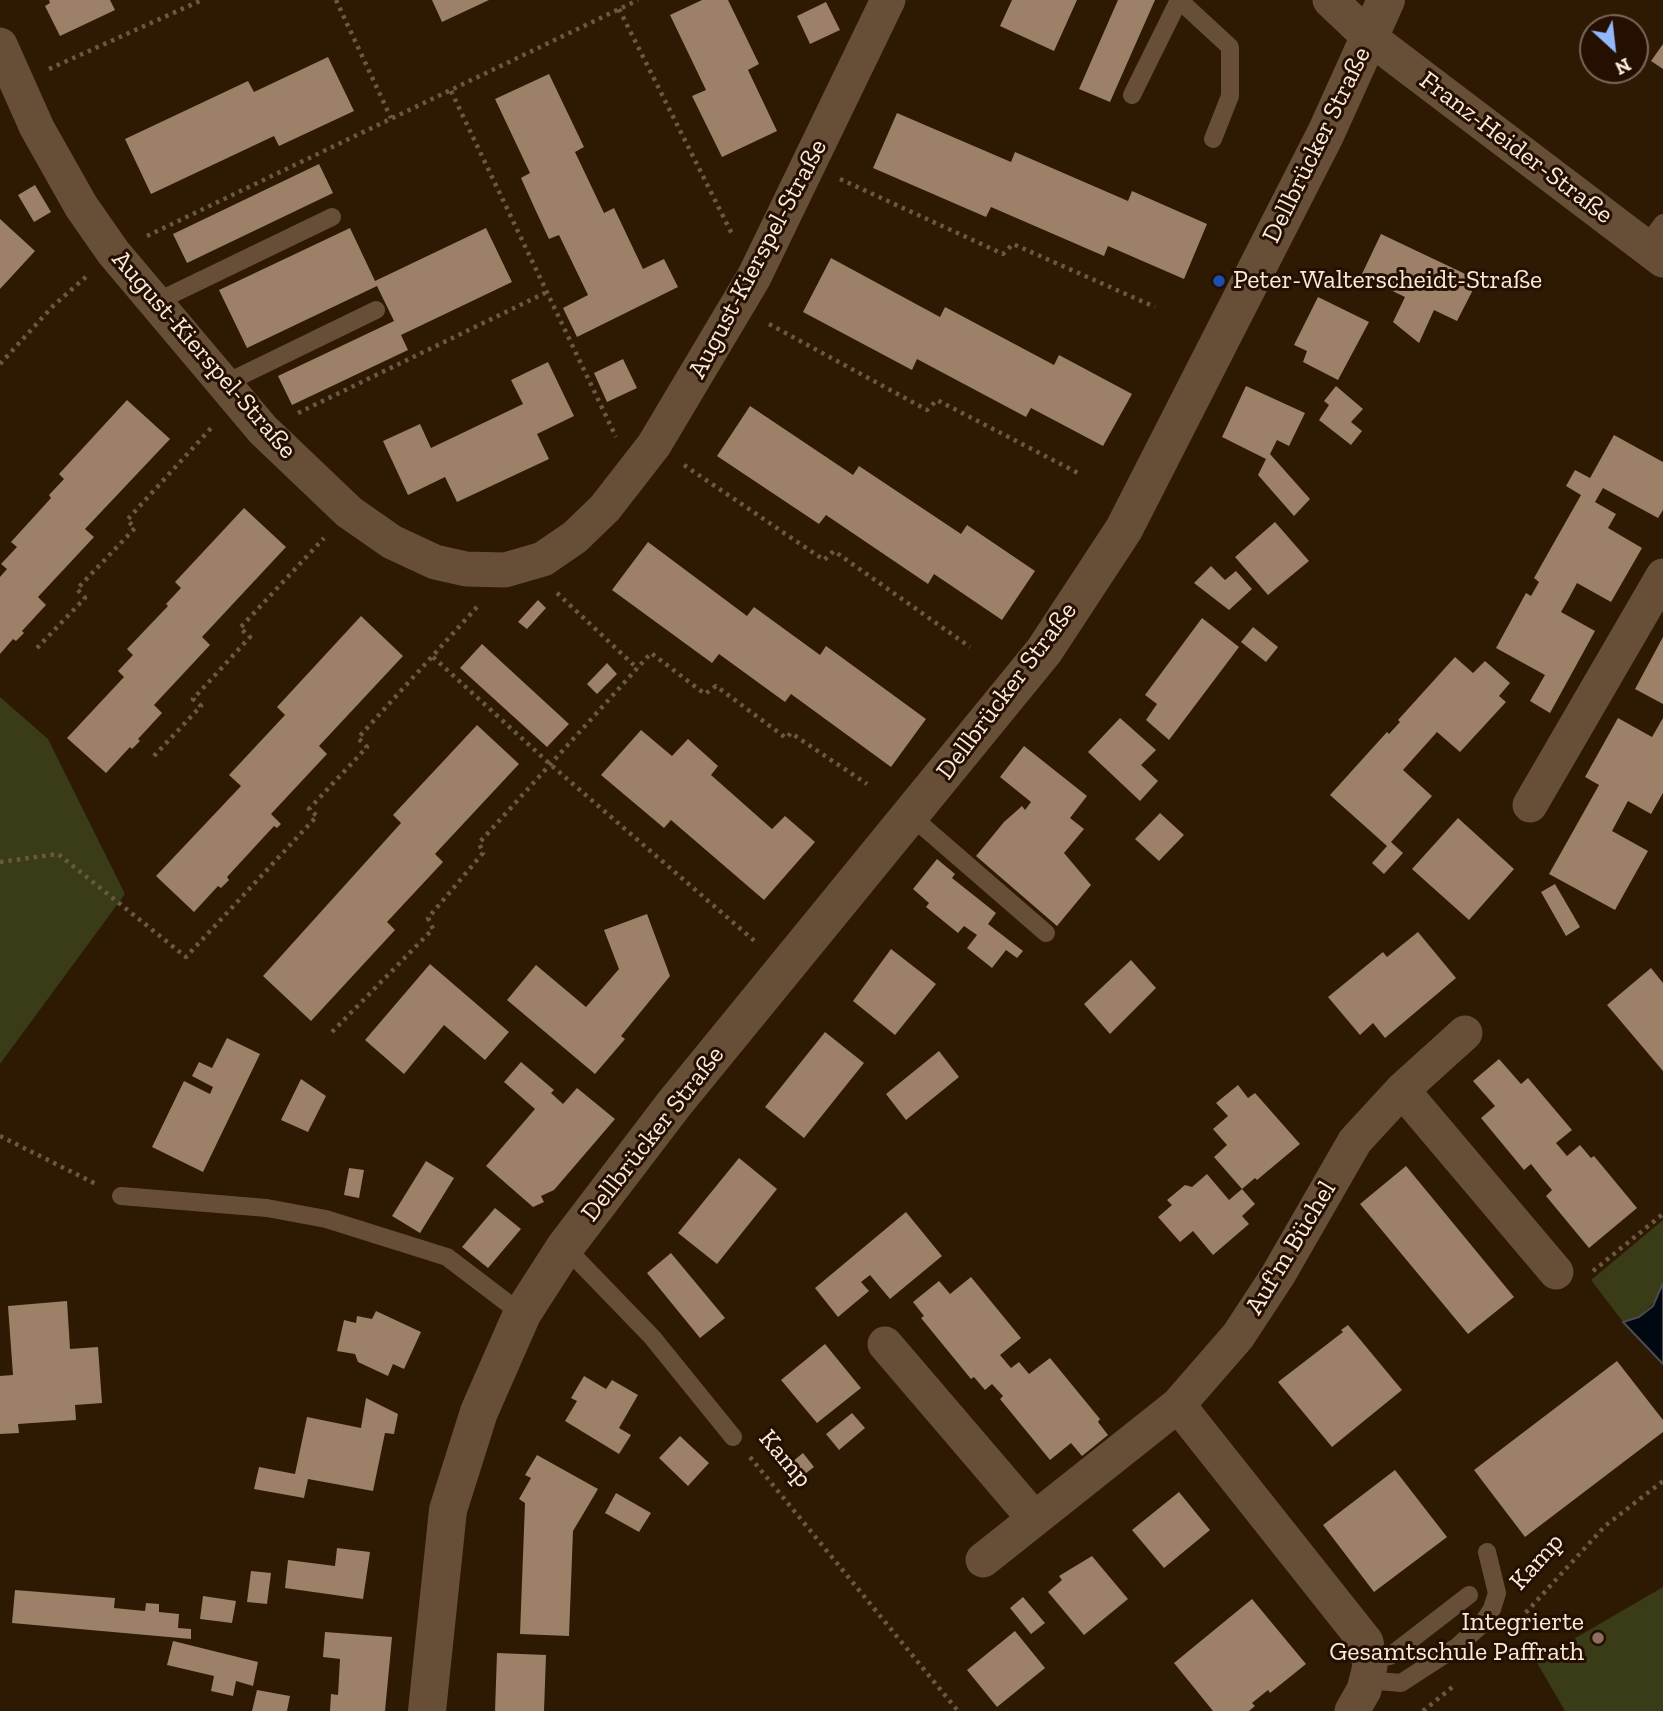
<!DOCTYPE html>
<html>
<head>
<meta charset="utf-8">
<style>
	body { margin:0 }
	#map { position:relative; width:1663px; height:1711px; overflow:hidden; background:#2e1903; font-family:"Zilla Slab",serif }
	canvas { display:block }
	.north { position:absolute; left:1579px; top:14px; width:70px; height:70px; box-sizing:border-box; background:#240f00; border:2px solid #796758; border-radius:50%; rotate:153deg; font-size:19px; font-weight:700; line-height:28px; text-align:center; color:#f9eadc }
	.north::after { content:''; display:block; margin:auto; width:24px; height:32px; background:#93b7fd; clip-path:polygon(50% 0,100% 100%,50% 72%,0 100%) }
</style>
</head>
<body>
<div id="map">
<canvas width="1663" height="1711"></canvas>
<div class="north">N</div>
</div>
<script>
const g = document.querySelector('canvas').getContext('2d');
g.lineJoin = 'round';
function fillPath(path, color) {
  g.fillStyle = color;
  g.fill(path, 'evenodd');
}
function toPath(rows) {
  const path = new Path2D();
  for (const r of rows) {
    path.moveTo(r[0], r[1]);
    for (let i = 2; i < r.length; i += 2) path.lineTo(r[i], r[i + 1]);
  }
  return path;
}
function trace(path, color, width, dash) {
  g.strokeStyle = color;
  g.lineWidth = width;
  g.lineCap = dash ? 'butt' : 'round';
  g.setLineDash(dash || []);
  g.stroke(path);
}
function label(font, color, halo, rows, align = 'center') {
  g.font = font + ' "Zilla Slab",serif';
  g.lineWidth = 6;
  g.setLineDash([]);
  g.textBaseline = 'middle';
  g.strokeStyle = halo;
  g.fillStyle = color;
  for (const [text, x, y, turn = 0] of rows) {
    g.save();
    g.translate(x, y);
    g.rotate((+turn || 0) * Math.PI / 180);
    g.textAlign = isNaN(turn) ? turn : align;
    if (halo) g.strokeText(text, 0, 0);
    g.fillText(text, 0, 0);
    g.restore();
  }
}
fillPath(toPath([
	[0,697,48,739,125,894,0,1064],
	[1663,1220,1663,1283,1658,1298,1639,1317,1623,1322,1591,1280],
	[1663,1587,1663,1711,1565,1711,1536,1661]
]), '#393c16');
const water = toPath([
	[1663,1283,1663,1364,1623,1322,1639,1317,1653,1306,1663,1283]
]);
fillPath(water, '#000812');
trace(water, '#4b4c4f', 2);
fillPath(toPath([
	[49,0,110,0,115,10,60,36,45,6,50,3],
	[432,0,489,0,442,22],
	[702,0,728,0,759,64,748,70,777,131,722,157,692,96,706,90,670,15],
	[1012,0,1077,0,1054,51,1000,26],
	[1118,0,1155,0,1110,102,1079,89],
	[826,2,840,30,810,44,797,16],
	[1663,44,1663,69,1651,61],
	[328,57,354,111,279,146,274,136,151,194,125,139,248,81,254,92],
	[549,74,584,147,575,152,604,213,614,208,643,269,664,259,678,287,577,337,563,308,588,295,559,235,549,239,535,209,521,178,530,173,495,99],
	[897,113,1011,162,1015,152,1128,201,1132,191,1207,224,1184,279,1108,246,1104,256,991,207,986,217,873,168],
	[319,164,333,193,187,263,173,234],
	[35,185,51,212,34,222,18,195],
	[0,219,35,251,0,289],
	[350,228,375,281,486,228,512,282,401,335,408,350,292,405,278,376,394,321,377,286,247,348,219,290],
	[1381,234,1478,280,1457,321,1434,310,1419,343,1393,322,1405,297,1361,276],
	[831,258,940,317,945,307,1054,365,1059,355,1132,394,1103,446,1031,408,1026,417,917,359,912,370,803,312],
	[1318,297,1369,322,1338,380,1303,362,1307,351,1294,345],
	[623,359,637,388,607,402,594,373],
	[548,362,574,416,537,434,549,459,457,502,445,477,408,495,383,441,420,424,431,448,523,404,511,380],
	[1246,386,1305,413,1289,446,1277,440,1270,454,1310,499,1294,516,1258,475,1266,459,1222,437],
	[1336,386,1363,409,1351,422,1362,431,1351,445,1319,420,1329,405,1324,401],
	[127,400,170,439,85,529,94,537,38,597,46,605,22,631,24,633,16,641,13,639,0,654,0,577,7,569,1,564,17,547,11,542,51,498,49,495,64,479,59,474],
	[750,406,853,475,859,466,961,534,967,525,1035,571,1002,620,934,574,928,584,826,515,819,524,717,456],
	[1614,435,1663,462,1663,510,1658,518,1603,488,1595,502,1616,514,1608,528,1642,548,1611,602,1577,583,1569,598,1561,612,1595,631,1550,713,1530,701,1545,675,1496,648,1526,593,1531,596,1539,582,1534,578,1581,495,1566,486,1575,470,1590,478],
	[244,508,286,547,202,637,210,645,154,705,162,713,138,739,140,741,132,749,130,747,106,773,67,738,124,677,118,671,133,655,127,649,168,606,166,604,181,588,175,582],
	[1275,522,1309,561,1268,595,1235,557],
	[648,542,747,616,754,607,820,655,826,646,926,719,891,767,791,694,785,702,719,654,712,663,612,590],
	[1211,566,1225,580,1236,571,1252,589,1229,610,1194,583],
	[538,600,546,608,527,629,518,622],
	[361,616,403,656,319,746,327,754,271,814,281,824,277,828,274,826,227,877,229,880,221,888,218,886,194,912,156,876,241,786,229,775,285,715,277,707],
	[1202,618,1239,647,1169,740,1146,720,1157,704,1145,695],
	[1253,627,1278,647,1266,662,1241,642],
	[1663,637,1663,704,1635,689],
	[482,644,569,724,547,747,460,668],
	[1455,657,1473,673,1485,661,1510,683,1499,696,1506,702,1460,752,1437,732,1403,770,1432,796,1391,842,1403,853,1384,874,1372,863,1387,846,1330,795,1387,732,1389,734,1400,722,1398,720],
	[607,663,617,674,597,694,587,684],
	[1120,718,1156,750,1141,765,1158,781,1140,801,1088,752],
	[1618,718,1652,737,1663,718,1663,793,1651,814,1628,801,1612,831,1648,851,1615,910,1549,874,1599,785,1585,777],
	[477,725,519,764,435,854,443,862,387,922,395,930,311,1021,263,976,401,823,393,815],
	[641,730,672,756,688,739,718,766,711,775,772,829,785,816,815,842,764,900,671,820,664,828,601,775],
	[1024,746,1087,796,1070,818,1084,829,1064,853,1091,885,1057,926,976,856,1004,822,1022,806,1025,810,1031,802,1000,777],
	[1160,813,1184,835,1159,861,1135,839],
	[1458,818,1514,869,1469,920,1412,869],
	[937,859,955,874,952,878,996,913,988,924,1023,951,1017,958,1006,950,992,968,967,948,977,935,964,926,958,933,926,907,929,903,913,889],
	[1555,884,1580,927,1566,936,1541,892],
	[647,914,670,976,621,1036,625,1039,595,1074,507,1000,536,965,586,1007,619,969,604,930],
	[1418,932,1456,978,1385,1038,1373,1023,1360,1035,1328,997,1383,952,1387,957],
	[891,949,936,984,895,1035,853,1001],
	[1131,960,1156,988,1110,1034,1084,1004],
	[430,964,509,1032,485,1060,444,1025,404,1074,365,1040],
	[1651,968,1663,983,1663,1071,1607,1005],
	[825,1032,864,1063,804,1138,765,1107],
	[227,1038,260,1054,203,1172,152,1147,184,1081,210,1094,213,1087,192,1076,199,1062,212,1068],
	[939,1051,959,1077,906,1120,886,1094],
	[1499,1059,1521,1084,1528,1078,1572,1130,1556,1143,1567,1156,1580,1145,1591,1158,1594,1156,1637,1208,1589,1248,1546,1196,1552,1190,1542,1178,1531,1164,1524,1170,1481,1118,1495,1106,1473,1081],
	[521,1062,554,1090,551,1093,563,1104,577,1088,615,1119,554,1190,541,1196,544,1202,533,1207,486,1166,535,1109,504,1082],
	[301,1079,326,1096,308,1132,281,1120],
	[1238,1085,1248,1098,1255,1093,1300,1144,1257,1180,1255,1178,1242,1189,1214,1157,1227,1145,1213,1129,1228,1116,1216,1103],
	[739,1158,777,1189,717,1264,678,1233],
	[426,1161,454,1178,420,1233,392,1216],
	[1406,1166,1514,1297,1468,1334,1360,1204],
	[349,1168,364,1170,359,1198,344,1195],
	[1207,1174,1229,1200,1242,1189,1255,1204,1242,1216,1249,1224,1213,1255,1193,1231,1180,1242,1158,1217,1172,1205,1167,1200,1185,1185,1192,1187],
	[495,1208,521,1229,488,1268,462,1247],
	[906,1212,942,1256,890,1299,870,1275,861,1282,869,1291,838,1317,815,1288],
	[671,1253,725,1318,700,1338,647,1273],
	[971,1277,1021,1338,1000,1355,1011,1368,1019,1362,1029,1374,1050,1358,1100,1419,1098,1422,1108,1435,1082,1456,1071,1443,1050,1460,1000,1399,1003,1396,992,1384,985,1390,974,1377,971,1379,921,1318,924,1316,913,1302,939,1281,950,1294],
	[67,1301,70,1349,98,1347,102,1403,75,1405,76,1420,18,1424,19,1433,0,1434,0,1376,13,1375,8,1306],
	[376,1311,421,1332,404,1369,393,1364,388,1376,358,1362,355,1354,337,1351,344,1320,356,1323,357,1316,372,1319],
	[1348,1325,1402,1390,1332,1447,1278,1382,1343,1332,1341,1330],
	[825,1344,861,1388,817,1423,781,1380],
	[1617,1361,1663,1420,1663,1432,1525,1537,1474,1470],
	[584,1376,606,1389,612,1380,638,1395,619,1428,631,1435,619,1454,565,1421,577,1401,571,1398],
	[366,1398,398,1414,394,1434,385,1433,373,1491,308,1479,304,1498,254,1489,259,1467,295,1474,307,1417,361,1428],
	[852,1413,865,1428,839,1450,826,1434],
	[680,1436,709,1463,688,1486,659,1458],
	[803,1453,814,1467,793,1483,782,1470],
	[537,1455,598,1489,573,1531,569,1636,520,1634,525,1503,519,1499,531,1478,525,1475],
	[1395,1470,1447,1537,1374,1592,1323,1525],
	[1179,1492,1210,1530,1164,1568,1132,1530],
	[616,1493,651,1513,639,1532,605,1513],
	[337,1548,370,1552,363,1599,285,1588,288,1560,335,1566],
	[1092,1556,1128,1599,1084,1635,1048,1592,1062,1580,1059,1576],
	[251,1571,271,1573,267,1604,247,1602],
	[15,1590,115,1598,114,1608,145,1611,146,1603,159,1604,159,1612,179,1614,178,1628,191,1629,191,1639,12,1623],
	[203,1596,236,1601,232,1623,200,1619],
	[1023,1597,1045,1623,1031,1634,1010,1608],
	[1252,1599,1306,1664,1270,1693,1268,1690,1252,1703,1255,1706,1249,1711,1213,1711,1174,1663],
	[1015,1631,1045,1668,997,1707,967,1670],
	[325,1632,392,1637,385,1711,330,1711,331,1694,338,1695,340,1659,323,1657],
	[173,1641,258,1662,253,1686,236,1681,233,1696,211,1691,214,1676,167,1665],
	[497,1653,546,1655,544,1711,495,1711],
	[257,1690,290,1696,287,1711,252,1711]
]), '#9c8068');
trace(toPath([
	[336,0,391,118],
	[619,9,733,236],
	[49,69,202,0],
	[451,91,616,437],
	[840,179,1003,254,1013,244,1155,307],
	[147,236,638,0],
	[769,324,927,410,937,400,1078,473],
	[0,364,53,306,88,275],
	[298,413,545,293],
	[684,465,824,560,834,551,970,647],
	[557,593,638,669],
	[37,648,85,598,77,589,135,528,127,520,212,427],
	[433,657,551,765,758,944],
	[154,756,201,706,193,699,250,637,240,628,324,538],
	[0,862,58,854,186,957,317,816,309,809,367,747,358,738,477,607],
	[332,1032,433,929,428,918,483,853,479,843,651,653,705,694,716,686,786,738,791,733,867,784],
	[0,1136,98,1185],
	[1593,1271,1663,1214],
	[750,1457,958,1711],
	[1520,1619,1605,1526,1663,1481],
	[1423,1711,1455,1685]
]), '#6b5844', 4.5, [3.5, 5]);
trace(toPath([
	[1132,95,1179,0,1230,47,1230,96,1213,139],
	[1645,247,1663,223],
	[156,302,332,217],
	[224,384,376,310],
	[911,816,1046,933],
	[121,1196,267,1208,326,1219,447,1257,522,1314],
	[565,1247,652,1337,733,1437],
	[1369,1659,1390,1656,1469,1595],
	[1367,1680,1401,1683,1458,1646,1481,1625,1492,1609,1497,1593,1487,1552]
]), '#674e37', 18);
trace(toPath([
	[1330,0,1369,37,1663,260],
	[0,45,37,128,81,206,113,252,263,430,349,512,392,542,435,562,466,569,505,570,543,559,575,537,605,508,654,445,754,277,888,0],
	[1530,805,1663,576],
	[1402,1090,1556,1272],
	[885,1344,1033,1517],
	[1178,1405,1238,1336,1278,1275,1355,1141,1402,1090,1465,1033],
	[983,1560,1178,1405,1366,1642,1370,1666,1364,1690,1352,1711]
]), '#674e37', 35);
trace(toPath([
	[427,1711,448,1510,479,1412,522,1314,565,1247,674,1104,1044,651,1124,529,1326,133,1386,0]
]), '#674e37', 38);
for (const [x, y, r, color] of [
	[1219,281,7,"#1a4fb4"],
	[1598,1638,7,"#8d6e63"]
]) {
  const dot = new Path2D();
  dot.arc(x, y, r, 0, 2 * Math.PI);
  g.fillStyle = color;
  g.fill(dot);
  trace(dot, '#240f00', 2.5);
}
label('26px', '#f9eadc', '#240f00', [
	["Dellbrücker Straße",1317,145,-64],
	["Franz-Heider-Straße",1516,148,37],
	["August-Kierspel-Straße",758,259,-62],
	["August-Kierspel-Straße",204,355,49],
	["Dellbrücker Straße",1007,691,-53],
	["Dellbrücker Straße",653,1134,-52],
	["Auf'm Büchel",1291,1248,-59],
	["Kamp",785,1459,50],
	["Kamp",1537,1562,-48]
]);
label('26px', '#f9eadc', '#240f00', [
	["Peter-Walterscheidt-Straße",1233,281],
	["Integrierte",1584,1623,"right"],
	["Gesamtschule Paffrath",1584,1653,"right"]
], 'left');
</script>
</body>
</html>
